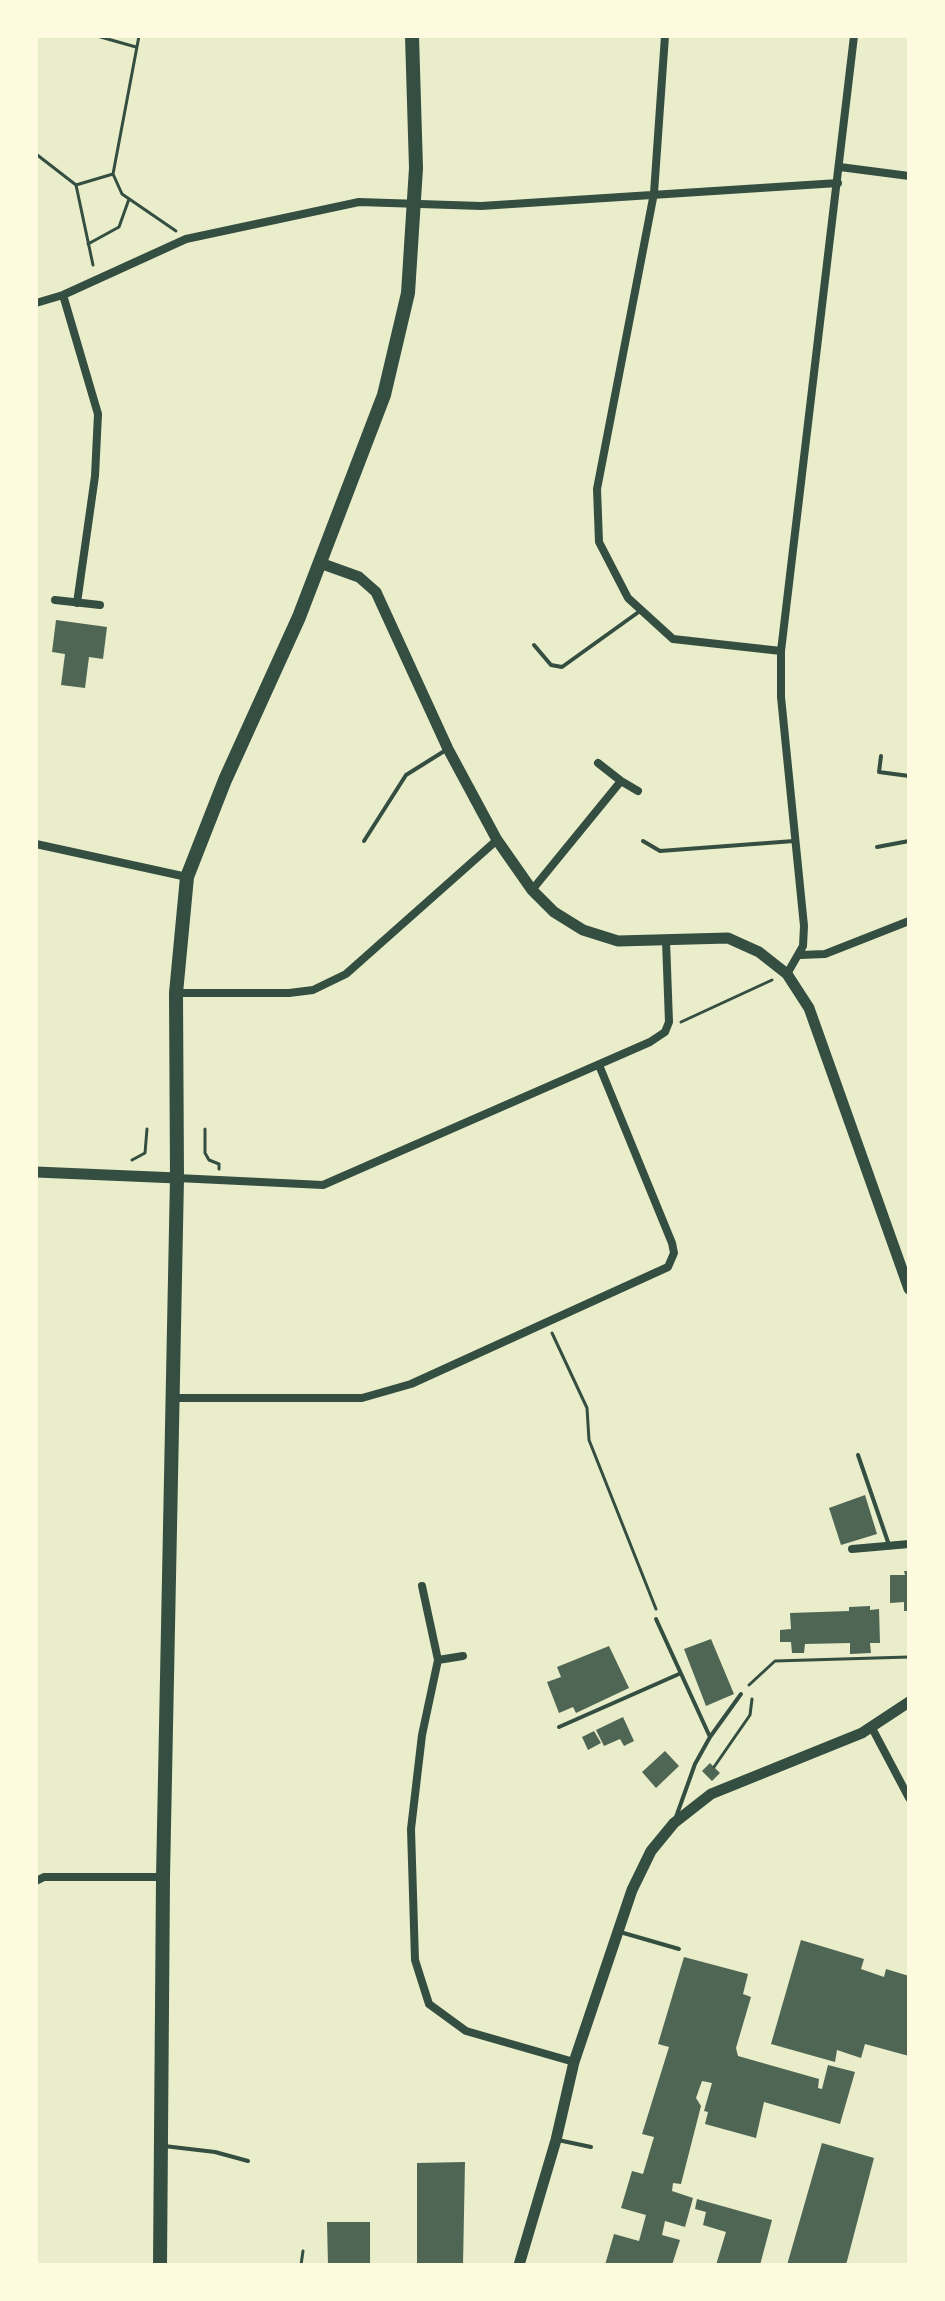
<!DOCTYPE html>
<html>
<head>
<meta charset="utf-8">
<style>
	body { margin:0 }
	#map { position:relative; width:945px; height:2301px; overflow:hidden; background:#e9edc9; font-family:Rubik,sans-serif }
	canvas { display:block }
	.frame { position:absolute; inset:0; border:38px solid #fefae0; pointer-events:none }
</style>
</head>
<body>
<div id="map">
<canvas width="945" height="2301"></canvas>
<div class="frame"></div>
</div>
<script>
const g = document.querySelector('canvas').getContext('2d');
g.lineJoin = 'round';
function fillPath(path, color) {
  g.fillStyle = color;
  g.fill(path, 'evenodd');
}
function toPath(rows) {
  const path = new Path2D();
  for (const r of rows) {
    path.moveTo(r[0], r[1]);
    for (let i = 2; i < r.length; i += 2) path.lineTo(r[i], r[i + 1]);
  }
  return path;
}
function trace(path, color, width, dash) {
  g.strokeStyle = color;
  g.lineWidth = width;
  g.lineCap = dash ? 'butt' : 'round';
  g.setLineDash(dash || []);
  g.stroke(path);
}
fillPath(toPath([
	[56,620,107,627,103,659,89,657,85,688,61,685,65,654,52,652],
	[865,1495,877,1534,841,1545,829,1508],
	[904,1571,909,1571,909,1611,904,1611,904,1602,890,1603,890,1575,905,1575],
	[870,1606,870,1610,879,1609,880,1643,870,1643,871,1653,850,1654,850,1643,805,1644,804,1653,792,1653,791,1642,780,1642,780,1630,791,1629,790,1613,849,1611,849,1607],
	[711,1639,734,1694,706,1706,684,1649],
	[609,1646,629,1688,576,1713,573,1707,559,1713,547,1682,561,1677,557,1667],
	[623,1717,634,1741,624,1746,620,1739,604,1746,596,1730],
	[594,1731,601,1743,588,1750,582,1737],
	[665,1751,679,1766,656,1788,642,1772],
	[710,1763,720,1773,712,1781,702,1771],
	[801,1940,864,1959,861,1969,884,1977,886,1969,909,1976,909,2056,865,2044,861,2058,837,2050,835,2062,771,2044],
	[684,1957,748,1974,743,1994,751,1997,736,2048,738,2056,819,2079,818,2088,822,2089,828,2065,855,2072,840,2124,764,2102,756,2138,705,2124,708,2112,704,2111,712,2083,702,2081,696,2098,701,2106,681,2184,673,2183,672,2191,693,2198,685,2227,665,2221,662,2235,680,2240,672,2265,605,2265,614,2234,639,2241,646,2215,621,2208,632,2171,643,2174,654,2137,642,2134,669,2047,658,2044],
	[822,2143,874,2158,846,2265,787,2265],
	[465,2162,463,2265,417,2265,417,2163],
	[697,2199,772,2220,760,2265,716,2265,726,2232,703,2225,706,2212,695,2209],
	[327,2222,370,2222,370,2265,328,2265]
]), '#4f6655');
trace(toPath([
	[97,36,136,47],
	[139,36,113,174,122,194,176,231],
	[36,154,76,185,93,265],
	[76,185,113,174],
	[88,244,119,227,129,199],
	[681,1022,772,980],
	[205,1129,205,1153,209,1160,219,1164,219,1169],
	[132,1160,145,1153,147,1129],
	[552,1333,587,1408,589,1440,656,1609],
	[749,1685,775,1661,909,1657],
	[714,1767,750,1715,752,1699],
	[301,2265,303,2251]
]), '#344e41', 3);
trace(toPath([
	[534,645,551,665,562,667,640,611],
	[881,756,879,772,909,776],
	[364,841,406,775,446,750],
	[643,841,660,851,794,841],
	[877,847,909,841],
	[858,1455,889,1545],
	[656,1619,710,1737,695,1764,676,1817],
	[559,1727,679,1674],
	[710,1737,741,1694],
	[620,1932,679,1949],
	[558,2140,591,2147],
	[164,2146,215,2152,248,2161]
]), '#344e41', 4);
trace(toPath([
	[665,36,654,193,597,489,599,542,628,598,673,639,781,651],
	[840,167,909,176],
	[63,295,98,414,95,476,77,603],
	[36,303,63,295,186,239,359,202,481,206,838,183],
	[55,600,100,605],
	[621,781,638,791],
	[36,844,187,877],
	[532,890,621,781,598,763],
	[800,955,825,954,909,921],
	[787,974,803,946,804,926,781,697,781,651,854,36],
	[176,993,289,993,313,990,346,974,497,840],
	[177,1178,323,1185,650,1042,665,1032,669,1022,666,941],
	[172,1398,362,1398,411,1384,668,1267,674,1253,672,1243,599,1065],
	[852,1549,909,1544],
	[422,1586,438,1660,422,1735,411,1829,415,1960,429,2004,466,2031,574,2062],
	[438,1660,463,1656],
	[872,1728,909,1798],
	[36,1881,44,1877,163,1877]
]), '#344e41', 8);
trace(toPath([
	[320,563,359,577,376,592,448,749,497,840,532,890,554,912,583,930,618,941,728,938,759,952,787,974,809,1008,909,1289],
	[36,1172,177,1178],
	[519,2265,556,2140,574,2062,632,1890,651,1851,674,1823,711,1794,862,1733,909,1702]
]), '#344e41', 11);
trace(toPath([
	[160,2265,163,1877,177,1178,176,993,187,877,225,780,299,617,384,395,408,293,416,168,412,36]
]), '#344e41', 14);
</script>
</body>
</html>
